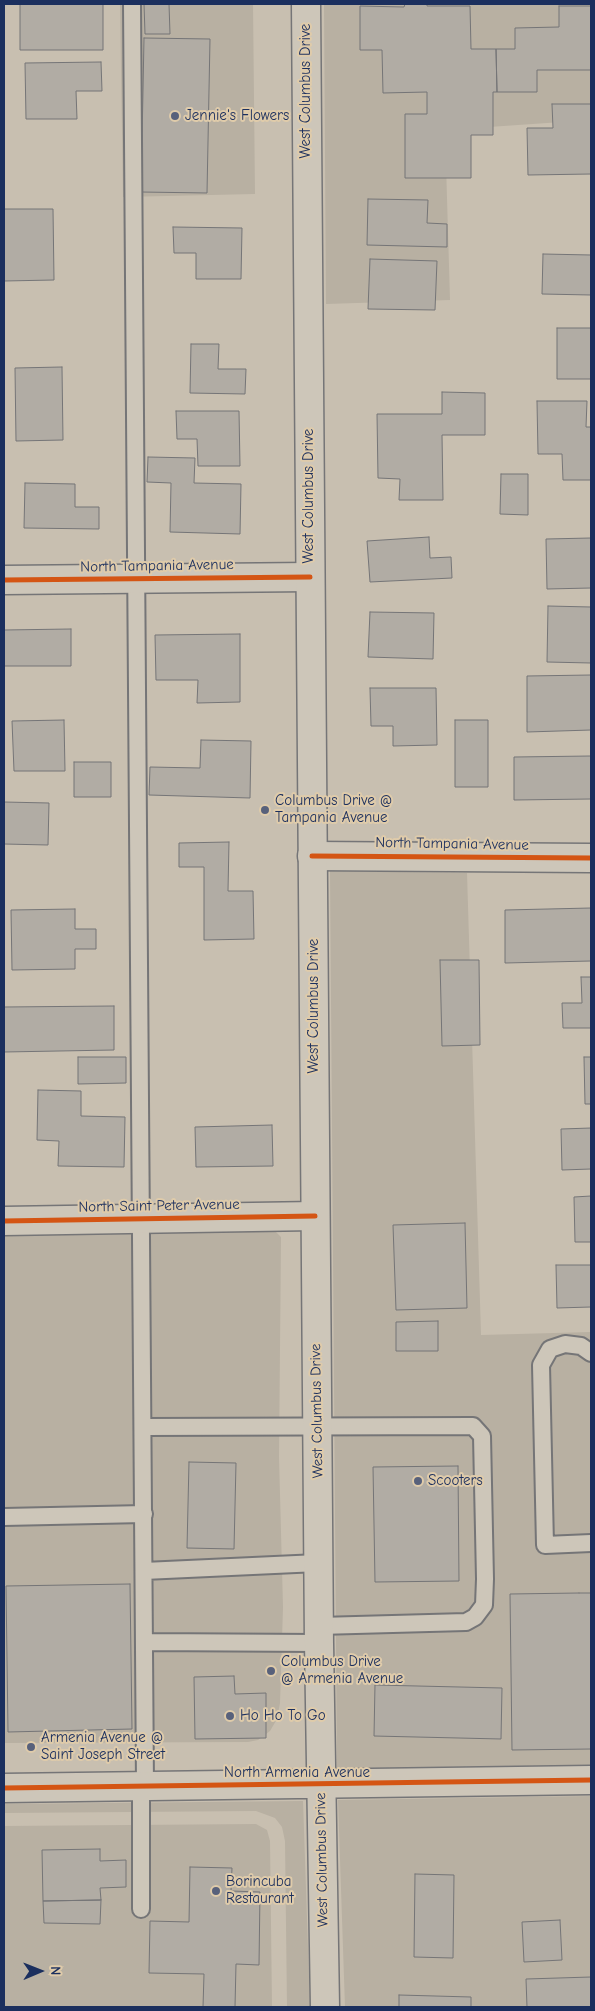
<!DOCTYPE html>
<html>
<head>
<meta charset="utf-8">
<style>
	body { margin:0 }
	#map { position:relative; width:595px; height:2011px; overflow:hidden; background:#c8bfb0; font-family:"Comic Neue",sans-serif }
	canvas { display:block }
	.frame { position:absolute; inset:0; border:5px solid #1b2f5e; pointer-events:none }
	.north { position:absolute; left:15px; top:1946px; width:50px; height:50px; -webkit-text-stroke:4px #dfcbaa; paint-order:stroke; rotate:89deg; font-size:14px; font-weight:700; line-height:20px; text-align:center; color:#1b2f5e }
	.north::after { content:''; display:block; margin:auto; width:18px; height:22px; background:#1b2f5e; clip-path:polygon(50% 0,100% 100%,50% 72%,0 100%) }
</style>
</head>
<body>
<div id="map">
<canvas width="595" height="2011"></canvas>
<div class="frame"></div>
<div class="north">N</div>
</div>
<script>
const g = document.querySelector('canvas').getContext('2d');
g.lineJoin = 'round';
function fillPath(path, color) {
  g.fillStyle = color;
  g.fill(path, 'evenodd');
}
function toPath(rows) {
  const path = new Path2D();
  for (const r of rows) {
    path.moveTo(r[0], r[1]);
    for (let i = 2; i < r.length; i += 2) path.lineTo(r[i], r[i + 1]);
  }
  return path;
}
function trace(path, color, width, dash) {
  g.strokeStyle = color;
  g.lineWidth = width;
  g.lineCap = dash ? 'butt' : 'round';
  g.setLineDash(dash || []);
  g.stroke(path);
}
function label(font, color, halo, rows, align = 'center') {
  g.font = font + ' "Comic Neue",sans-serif';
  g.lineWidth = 4;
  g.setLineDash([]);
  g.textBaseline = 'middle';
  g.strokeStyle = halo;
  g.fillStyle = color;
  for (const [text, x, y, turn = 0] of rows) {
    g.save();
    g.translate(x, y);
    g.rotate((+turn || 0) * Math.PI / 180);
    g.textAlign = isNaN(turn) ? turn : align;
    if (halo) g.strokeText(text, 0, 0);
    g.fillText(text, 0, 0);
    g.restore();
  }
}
fillPath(toPath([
	[120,4,253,4,255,194,123,197],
	[324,4,591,4,591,120,445,130,450,300,326,304],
	[330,871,467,873,481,1335,591,1332,591,1765,337,1769],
	[261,1230,276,1232,281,1237,279,1457,283,1607,280,1703,277,1719,270,1731,258,1740,248,1742,4,1743,4,1235],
	[591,1796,591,2007,345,2007,338,1800],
	[303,1801,310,2007,287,2007,285,1841,282,1827,275,1818,256,1811,4,1813,4,1804],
	[256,1824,267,1830,270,1841,272,2007,4,2007,4,1826]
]), '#b8b0a2');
const building = toPath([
	[20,4,103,4,103,50,20,50,20,4],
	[144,4,169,4,170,34,145,34,144,4],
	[405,4,427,4,427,6,470,6,471,49,496,49,497,92,493,92,493,135,471,135,471,178,405,178,405,114,427,114,427,92,383,93,382,50,360,50,360,6,404,7,405,4],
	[559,6,591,6,591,70,537,70,537,92,497,92,496,49,515,49,515,28,559,27,559,6],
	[144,38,210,39,207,193,141,192,144,38],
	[101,62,102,91,76,91,77,119,26,119,25,63,101,62],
	[552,104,591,104,591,174,528,175,527,128,553,128,552,104],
	[368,199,428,200,427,223,447,224,447,247,367,245,368,199],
	[4,209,53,209,54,280,4,281,4,209],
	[173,227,242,228,241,279,196,279,196,253,174,253,173,227],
	[543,254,591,255,591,295,542,294,543,254],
	[370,259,437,261,435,310,368,309,370,259],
	[557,328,591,328,591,379,557,379,557,328],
	[191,344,219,344,218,369,246,369,245,394,190,393,191,344],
	[62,367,63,440,16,441,15,368,62,367],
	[442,392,485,393,485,435,442,435,443,500,399,500,400,479,378,478,377,414,442,414,442,392],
	[537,401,587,401,586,427,591,427,591,480,563,480,562,454,538,454,537,401],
	[176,411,239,411,240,466,198,466,197,439,177,439,176,411],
	[148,457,195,458,194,483,241,484,240,534,170,532,171,483,147,482,148,457],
	[501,474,528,474,528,515,500,514,501,474],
	[25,483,75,484,75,507,99,507,99,529,24,528,25,483],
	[429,537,430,558,451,557,452,578,370,582,367,541,429,537],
	[591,538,591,588,547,589,546,539,591,538],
	[548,606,591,607,591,663,547,662,548,606],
	[370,612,434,613,433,659,368,657,370,612],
	[71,629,71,666,4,666,4,630,71,629],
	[240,634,240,702,197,703,198,680,156,680,155,635,240,634],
	[591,675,591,730,527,732,527,676,591,675],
	[370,688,436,688,437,745,393,746,393,726,371,726,370,688],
	[64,720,65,771,14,771,12,721,64,720],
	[455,720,488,720,488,787,455,787,455,720],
	[201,740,251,741,250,798,149,795,150,767,200,768,201,740],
	[591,756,591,799,514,800,514,757,591,756],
	[74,762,111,762,111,797,74,797,74,762],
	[4,802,49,803,48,845,4,844,4,802],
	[229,842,228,891,253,891,254,939,204,940,204,867,179,867,179,843,229,842],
	[591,908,591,961,505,963,505,910,591,908],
	[75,909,75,929,96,929,96,949,75,949,75,969,12,970,11,910,75,909],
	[440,960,479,960,480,1045,442,1046,440,960],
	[581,977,591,977,591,1028,563,1028,562,1003,582,1003,581,977],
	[114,1006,114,1050,4,1052,4,1007,114,1006],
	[78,1057,126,1057,126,1083,78,1084,78,1057],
	[584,1057,591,1057,591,1104,585,1104,584,1057],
	[38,1090,81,1091,81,1116,125,1117,124,1167,58,1166,59,1141,37,1140,38,1090],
	[272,1125,273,1166,196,1167,195,1127,272,1125],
	[591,1128,591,1169,562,1170,561,1129,591,1128],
	[591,1196,591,1242,575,1242,574,1197,591,1196],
	[465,1223,467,1308,396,1310,393,1225,465,1223],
	[556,1265,591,1265,591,1307,557,1308,556,1265],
	[438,1321,438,1351,396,1351,396,1322,438,1321],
	[189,1462,236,1463,234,1549,187,1548,189,1462],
	[458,1466,459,1581,375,1582,373,1467,458,1466],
	[130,1584,132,1729,8,1732,6,1586,130,1584],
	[579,1593,591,1593,591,1749,512,1750,510,1594,579,1593],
	[234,1676,235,1694,266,1693,266,1738,195,1739,194,1677,234,1676],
	[375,1685,502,1688,501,1739,374,1736,375,1685],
	[100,1849,100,1861,126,1860,126,1887,100,1888,101,1900,43,1901,42,1850,100,1849],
	[190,1867,232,1868,231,1891,260,1892,259,1965,236,1964,235,2007,203,2007,204,1974,149,1973,150,1921,189,1922,190,1867],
	[415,1874,454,1875,453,1958,414,1957,415,1874],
	[101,1900,100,1924,44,1923,43,1901,101,1900],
	[560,1920,562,1960,524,1962,522,1922,560,1920],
	[591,1977,591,2007,527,2007,526,1979,591,1977],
	[399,1995,471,1997,471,2007,399,2007,399,1995]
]);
fillPath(building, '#b1aca4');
trace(building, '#757577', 1);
const lane = toPath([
	[132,4,145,1786],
	[591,1353,581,1346,565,1344,550,1349,541,1365,545,1545,591,1543],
	[143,1427,473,1426,482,1436,485,1579,484,1605,475,1617,466,1622,319,1626],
	[4,1517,144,1514],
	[144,1571,318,1563],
	[144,1642,319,1643],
	[141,1786,141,1909]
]);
const street = toPath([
	[4,580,310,577],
	[312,856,591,858],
	[4,1221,315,1216]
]);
const secondary = toPath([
	[306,4,319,1643,325,2007],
	[4,1788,591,1780]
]);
trace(lane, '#757577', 20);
trace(street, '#757577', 31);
trace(secondary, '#757577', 31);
trace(lane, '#cdc6b9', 16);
trace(street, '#cdc6b9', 28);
trace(secondary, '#cdc6b9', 28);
trace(toPath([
	[4,580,310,577],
	[312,856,591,858],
	[4,1221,315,1216],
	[4,1788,591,1780]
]), '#d45514', 5);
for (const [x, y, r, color] of [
	[175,116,5,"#58617b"],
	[265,810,5,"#58617b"],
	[418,1481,5,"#58617b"],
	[271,1671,5,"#58617b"],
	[230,1716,5,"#58617b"],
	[31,1747,5,"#58617b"],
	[216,1891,5,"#58617b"]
]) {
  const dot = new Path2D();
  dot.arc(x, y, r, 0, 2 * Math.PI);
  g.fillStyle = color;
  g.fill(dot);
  trace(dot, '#dfcbaa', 2);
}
label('15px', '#1b2f5e', '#dfcbaa', [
	["West Columbus Drive",306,91,-90],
	["West Columbus Drive",309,496,-90],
	["North Tampania Avenue",157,566,-1],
	["North Tampania Avenue",452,844,1],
	["West Columbus Drive",314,1006,-90],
	["North Saint Peter Avenue",159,1206,-1],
	["West Columbus Drive",317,1411,-91],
	["North Armenia Avenue",297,1773],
	["West Columbus Drive",322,1860,-91]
]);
label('15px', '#1b2f5e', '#dfcbaa', [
	["Jennie's Flowers",185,116],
	["Columbus Drive @",275,801],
	["Tampania Avenue",275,818],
	["Scooters",428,1481],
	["Columbus Drive",281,1662],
	["@ Armenia Avenue",281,1679],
	["Ho Ho To Go",240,1716],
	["Armenia Avenue @",41,1738],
	["Saint Joseph Street",41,1755],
	["Borincuba",226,1882],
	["Restaurant",226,1899]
], 'left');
</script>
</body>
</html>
